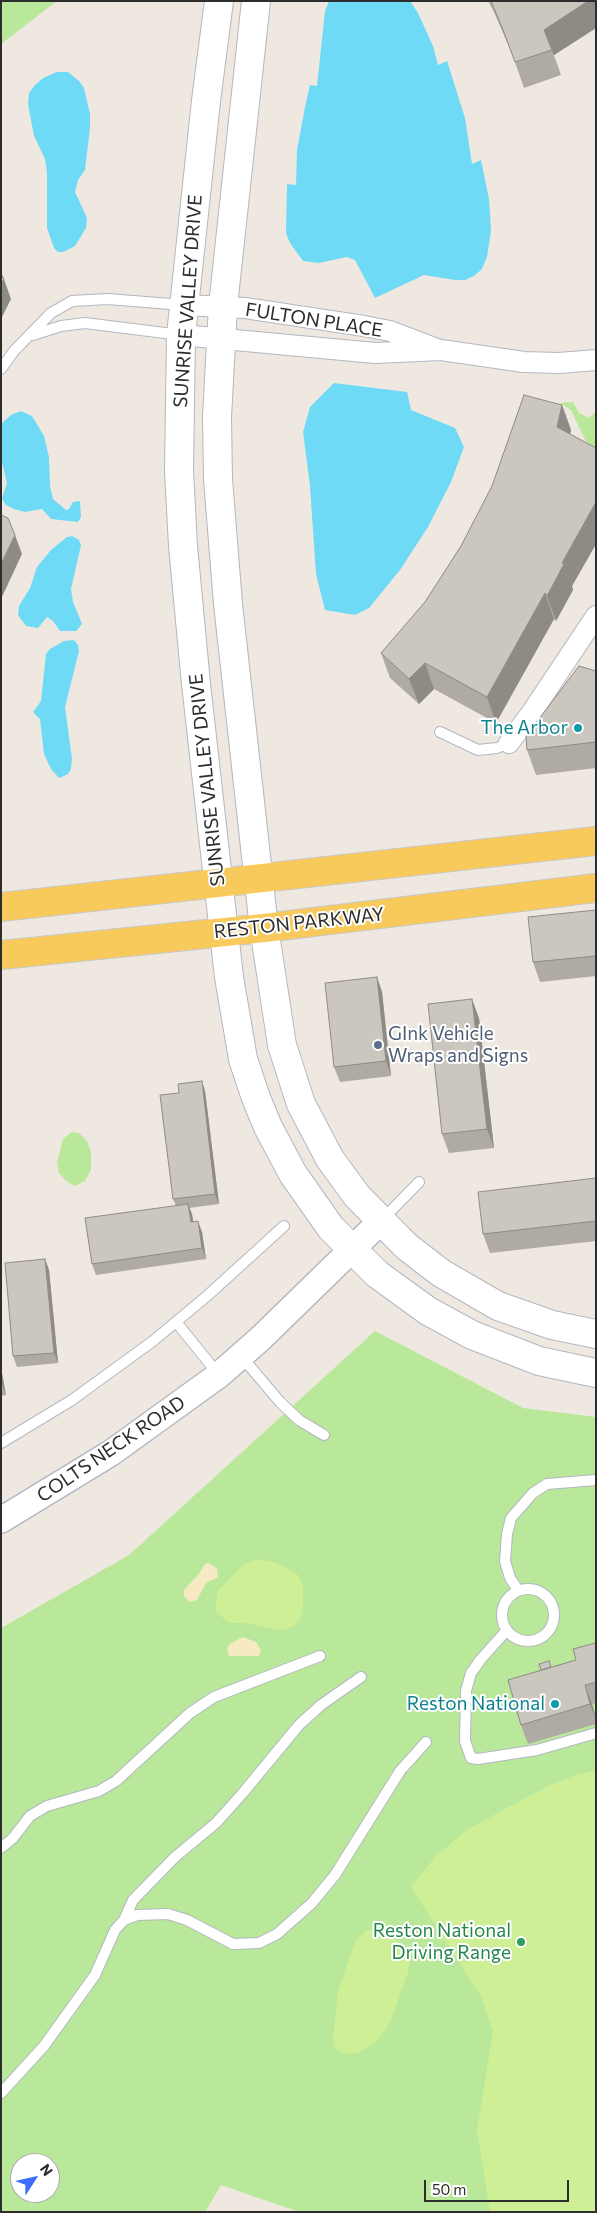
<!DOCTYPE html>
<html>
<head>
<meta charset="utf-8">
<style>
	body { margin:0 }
	#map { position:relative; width:597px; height:2213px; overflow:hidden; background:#efe8e0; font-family:Commissioner,sans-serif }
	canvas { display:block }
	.frame { position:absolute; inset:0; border:2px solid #2d2d2d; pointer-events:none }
	.north { position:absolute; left:10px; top:2153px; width:50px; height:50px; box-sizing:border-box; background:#fff; border:1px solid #ababab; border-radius:50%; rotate:55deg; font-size:14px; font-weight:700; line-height:20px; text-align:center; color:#2d2d2d }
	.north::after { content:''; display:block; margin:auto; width:18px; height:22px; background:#3d6eff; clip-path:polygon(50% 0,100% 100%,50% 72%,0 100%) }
	.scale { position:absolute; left:424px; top:2180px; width:145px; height:22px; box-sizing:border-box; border:2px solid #2d2d2d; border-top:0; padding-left:6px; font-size:15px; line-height:18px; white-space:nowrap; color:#2d2d2d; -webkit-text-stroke:4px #fff; paint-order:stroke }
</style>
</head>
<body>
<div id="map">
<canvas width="597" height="2213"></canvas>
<div class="frame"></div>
<div class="north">N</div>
<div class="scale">50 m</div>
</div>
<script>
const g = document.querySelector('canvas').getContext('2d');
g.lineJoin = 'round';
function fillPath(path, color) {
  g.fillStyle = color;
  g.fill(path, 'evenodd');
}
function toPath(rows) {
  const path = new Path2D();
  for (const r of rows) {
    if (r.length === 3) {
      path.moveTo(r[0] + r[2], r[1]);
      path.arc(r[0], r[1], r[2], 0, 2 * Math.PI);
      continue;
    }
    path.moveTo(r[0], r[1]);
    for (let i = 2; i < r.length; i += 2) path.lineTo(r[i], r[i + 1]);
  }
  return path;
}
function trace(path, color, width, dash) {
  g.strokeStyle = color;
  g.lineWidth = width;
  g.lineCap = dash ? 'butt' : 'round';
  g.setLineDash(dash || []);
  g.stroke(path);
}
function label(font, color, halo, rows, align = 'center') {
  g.font = font + ' Commissioner,sans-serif';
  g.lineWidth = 4;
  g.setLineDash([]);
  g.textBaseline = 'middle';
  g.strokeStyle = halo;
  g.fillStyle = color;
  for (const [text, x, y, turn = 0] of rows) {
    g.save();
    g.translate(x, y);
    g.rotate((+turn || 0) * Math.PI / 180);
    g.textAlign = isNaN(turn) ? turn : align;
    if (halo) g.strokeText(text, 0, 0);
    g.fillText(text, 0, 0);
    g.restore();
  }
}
fillPath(toPath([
	[1,1,57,1,1,44],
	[573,402,579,413,589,418,596,412,596,448,588,446,571,410,560,403],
	[72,1132,79,1133,87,1141,91,1152,91,1170,85,1181,75,1186,66,1181,59,1173,57,1162,63,1139],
	[375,1331,523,1408,596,1417,596,2212,299,2212,221,2185,205,2212,1,2212,1,1628,129,1555],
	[20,2163,50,2163,50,2193,20,2193]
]), '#bae89a');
fillPath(toPath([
	[208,1563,217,1568,218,1577,206,1583,197,1600,190,1602,184,1596,184,1590,198,1575,205,1564],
	[243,1637,256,1642,261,1650,259,1656,229,1656,227,1648,231,1643]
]), '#f5eac2');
fillPath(toPath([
	[257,1559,276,1563,294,1572,299,1576,303,1588,303,1607,300,1619,292,1627,281,1630,245,1623,229,1623,216,1611,217,1592,244,1564],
	[596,1770,596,2212,490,2212,477,2130,493,2032,482,1998,411,1887,435,1857,468,1829,552,1784,576,1775],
	[378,1928,389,1933,406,1950,410,1960,408,1972,390,2023,377,2041,360,2052,348,2054,340,2052,335,2048,333,2040,338,1991,355,1942,365,1931]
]), '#cfef96');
fillPath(toPath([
	[329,1,410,1,418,13,433,46,438,65,447,61,465,118,472,164,481,160,489,199,491,231,487,257,482,269,474,276,465,280,455,280,424,275,375,298,355,260,347,257,319,263,303,261,290,243,286,233,287,184,296,185,297,150,305,107,310,85,317,86,325,11],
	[57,72,68,72,79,81,84,88,90,114,90,128,85,170,78,180,75,192,87,218,86,228,75,246,63,252,58,252,54,248,47,228,47,172,45,159,34,136,28,104,29,93,35,85,43,78],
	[334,383,407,392,411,410,455,428,464,447,451,482,428,527,400,570,369,608,355,615,325,610,316,574,310,486,303,432,310,407],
	[21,411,32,416,44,436,49,457,50,486,53,499,66,510,69,509,73,502,80,501,81,517,78,522,51,519,42,509,25,512,14,509,6,505,2,499,7,483,1,458,1,424,11,415],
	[72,536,79,540,81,545,71,589,73,602,82,624,76,631,60,631,53,621,47,617,38,628,26,626,18,615,19,606,30,588,37,567,51,550,67,537],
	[74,640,78,645,79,651,65,707,72,759,71,769,68,774,59,778,51,769,44,754,40,719,33,712,41,701,46,654,50,649,64,641]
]), '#6fdaf5');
const service = toPath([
	[33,335,61,326,85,323,181,335],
	[1,369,14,351,51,313,72,301,108,299,183,305],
	[440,732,478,750,497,748,509,743],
	[381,1221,419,1182],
	[176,1322,219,1375],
	[241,1356,280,1402,299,1420,324,1435],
	[1,1443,72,1400,153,1341,207,1296,284,1226],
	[528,1615,26],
	[518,1590,510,1578,505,1561,507,1534,511,1518,533,1493,547,1484,596,1480],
	[507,1630,481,1659,471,1673,466,1691,465,1741,471,1758,478,1759,537,1750,596,1733],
	[1,1848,13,1838,30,1816,47,1806,99,1791,116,1781,190,1713,214,1697,320,1656],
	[124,1920,137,1915,168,1914,187,1920,233,1944,259,1943,277,1934,312,1903,335,1875,400,1771,426,1742],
	[1,2093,44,2046,95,1975,115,1930,124,1920,133,1900,175,1857,216,1823,242,1794,299,1725,321,1705,361,1677]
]);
const minor = toPath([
	[184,305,245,308,364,326,390,331,437,349],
	[181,335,375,353,441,350,524,362,559,363,596,360],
	[509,743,532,712,596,616]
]);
const tertiary = toPath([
	[1,1520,111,1453,219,1375,261,1338,380,1222]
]);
const secondary = toPath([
	[219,1,206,101,181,335,179,471,183,546,196,684,229,977,243,1059,256,1098,268,1127,293,1174,331,1228,377,1274,428,1311,472,1335,539,1361,596,1373],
	[256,1,223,306,217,417,218,479,228,604,264,928,282,1045,301,1104,330,1159,357,1196,406,1246,441,1273,498,1306,552,1325,596,1334]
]);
const primary = toPath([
	[1,907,596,841],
	[1,955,264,928,596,888]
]);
trace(service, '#b3b7c1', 12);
trace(minor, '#b3b7c1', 22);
trace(tertiary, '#b3b7c1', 28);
trace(secondary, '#b3b7c1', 30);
trace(primary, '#c8c8c8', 30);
trace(service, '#fff', 10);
trace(minor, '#fff', 20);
trace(tertiary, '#fff', 25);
trace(secondary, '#fff', 28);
trace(primary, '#f8ca5c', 28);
fillPath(toPath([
	[488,1,596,1,596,28,554,55,561,75,524,88,511,51,493,10],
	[562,405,571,430,570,434,596,448,596,544,572,586,573,590,556,621,554,619,496,723,434,689,419,704,390,678,381,653,425,602,461,546],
	[596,671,596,768,536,775,527,750],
	[596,910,596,976,540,982,533,962],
	[377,977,382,992,391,1076,340,1082,334,1067],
	[479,1018,494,1148,449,1153,442,1134],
	[205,1091,219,1204,189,1208,192,1214,193,1222,202,1232,206,1259,96,1275,92,1264,176,1206,173,1199],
	[596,1178,596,1241,490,1253,483,1234],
	[45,1259,49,1270,58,1363,17,1367,13,1356],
	[1,1368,6,1395,1,1396],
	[596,1643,596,1703,592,1704,596,1718,596,1724,528,1744,521,1725,541,1670,576,1660]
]), '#afaaa3');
fillPath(toPath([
	[588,1,596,1,596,28,554,55,544,30],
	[4,279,11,299,1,319,1,284],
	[562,405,571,430,566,452,557,427],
	[596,502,596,544,572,586,573,590,556,621,547,596,562,563],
	[15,535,22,554,1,599,1,564],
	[545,593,554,619,496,723,487,697],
	[425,663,434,689,419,704,409,679],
	[377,977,382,992,391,1076,386,1061],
	[472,999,479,1018,494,1148,487,1129],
	[202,1081,205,1091,219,1204,215,1194],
	[188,1204,192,1214,195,1233,191,1222],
	[198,1221,202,1232,206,1259,202,1248],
	[45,1259,49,1270,58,1363,54,1353],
	[1,1368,6,1395,1,1381],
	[585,1685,592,1704,596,1719,590,1704]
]), '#8e8b85');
const building = toPath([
	[491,1,588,1,544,30,552,50,515,62,503,30,491,1],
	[1,274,4,279,1,284,1,274],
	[524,395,562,405,557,427,596,448,596,502,562,563,564,564,547,596,545,593,487,697,425,663,409,679,381,653,425,602,461,546,492,486,524,395],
	[1,515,8,518,15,535,1,564,1,515],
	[579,666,596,671,596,742,527,750,526,736,579,666],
	[596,910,596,956,533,962,528,917,596,910],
	[377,977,386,1061,334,1067,325,983,377,977],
	[472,999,487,1129,442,1134,428,1004,472,999],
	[202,1081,215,1194,173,1199,160,1095,179,1093,178,1084,202,1081],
	[596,1178,596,1221,483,1234,478,1192,596,1178],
	[188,1204,191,1222,198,1221,202,1248,92,1264,85,1218,188,1204],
	[45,1259,54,1353,13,1356,5,1263,45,1259],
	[596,1643,596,1682,585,1685,590,1704,521,1725,508,1680,576,1660,573,1649,596,1643],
	[549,1661,551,1667,541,1670,539,1664,549,1661]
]);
fillPath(building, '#cbc6be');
trace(building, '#8e8b85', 1);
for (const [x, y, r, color] of [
	[578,728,5,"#0f9aa8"],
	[378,1045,5,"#5c6f8a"],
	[555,1704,5,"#0f9aa8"],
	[521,1942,5,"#2e9e5b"]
]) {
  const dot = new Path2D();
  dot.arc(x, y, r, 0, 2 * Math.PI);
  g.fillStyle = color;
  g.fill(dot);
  trace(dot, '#fff', 2);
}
label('19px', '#2d2d2d', '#fff', [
	["SUNRISE VALLEY DRIVE",188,301,-86],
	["FULTON PLACE",314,320,9],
	["SUNRISE VALLEY DRIVE",207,780,-96],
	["RESTON PARKWAY",299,923,-6],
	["COLTS NECK ROAD",111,1449,-34]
]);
label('19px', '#0d838f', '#fff', [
	["The Arbor",568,728],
	["Reston National",545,1704]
], 'right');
label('19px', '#4e5e75', '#fff', [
	["GInk Vehicle",388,1034],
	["Wraps and Signs",388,1056]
], 'left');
label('19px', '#27864d', '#fff', [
	["Reston National",511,1931],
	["Driving Range",511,1953]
], 'right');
</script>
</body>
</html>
